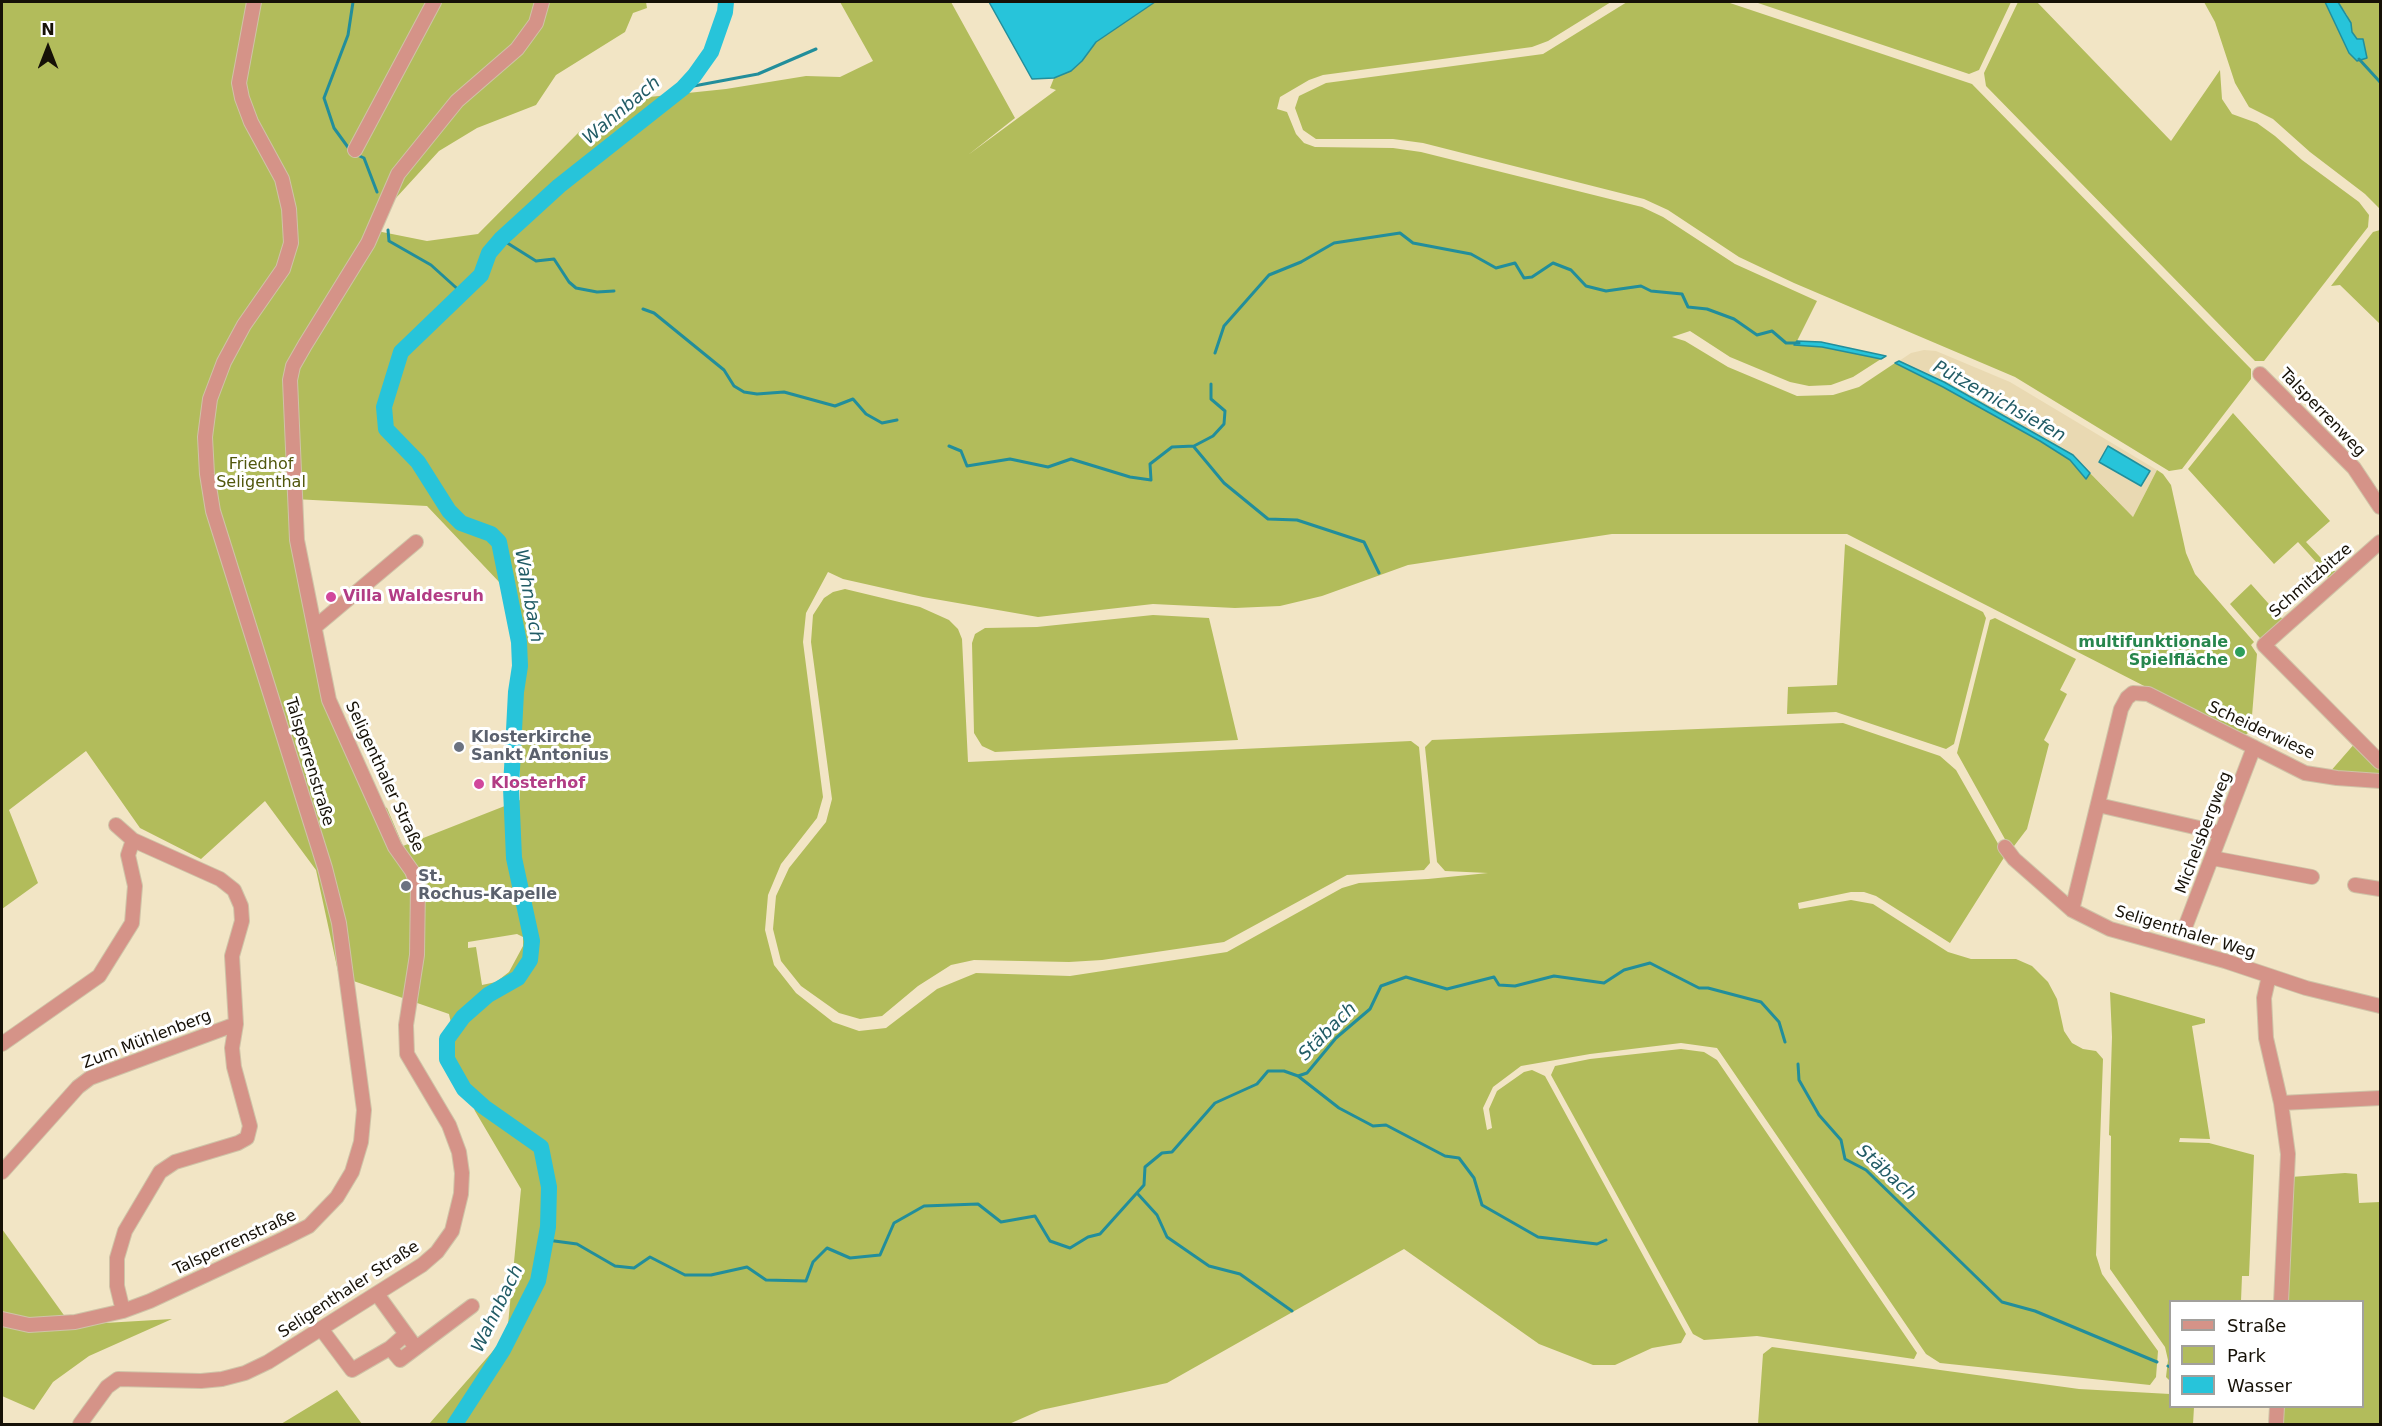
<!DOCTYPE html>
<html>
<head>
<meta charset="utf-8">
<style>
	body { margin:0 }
	#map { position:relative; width:2382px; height:1426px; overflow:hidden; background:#f2e5c5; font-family:"DejaVu Sans",sans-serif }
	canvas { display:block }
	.frame { position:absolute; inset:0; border:3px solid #161107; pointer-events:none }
	.legend { position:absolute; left:2169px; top:1300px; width:195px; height:108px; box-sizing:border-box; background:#fff; border:2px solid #a2a09c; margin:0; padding:8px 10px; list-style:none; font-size:18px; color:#161107 }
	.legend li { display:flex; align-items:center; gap:12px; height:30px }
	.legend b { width:30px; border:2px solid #a2a09c }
	.north { position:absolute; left:18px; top:18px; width:60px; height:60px; -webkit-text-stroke:4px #fff; paint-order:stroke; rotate:0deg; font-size:16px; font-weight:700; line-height:24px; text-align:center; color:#161107 }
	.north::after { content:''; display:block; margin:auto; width:21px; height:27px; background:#161107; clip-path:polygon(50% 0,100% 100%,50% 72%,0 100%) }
</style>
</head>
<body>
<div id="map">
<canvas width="2382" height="1426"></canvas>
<div class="frame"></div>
<ul class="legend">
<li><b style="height:8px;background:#d59388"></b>Straße</li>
<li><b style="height:16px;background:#b2bc5b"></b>Park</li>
<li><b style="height:16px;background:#27c4da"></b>Wasser</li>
</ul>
<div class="north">N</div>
</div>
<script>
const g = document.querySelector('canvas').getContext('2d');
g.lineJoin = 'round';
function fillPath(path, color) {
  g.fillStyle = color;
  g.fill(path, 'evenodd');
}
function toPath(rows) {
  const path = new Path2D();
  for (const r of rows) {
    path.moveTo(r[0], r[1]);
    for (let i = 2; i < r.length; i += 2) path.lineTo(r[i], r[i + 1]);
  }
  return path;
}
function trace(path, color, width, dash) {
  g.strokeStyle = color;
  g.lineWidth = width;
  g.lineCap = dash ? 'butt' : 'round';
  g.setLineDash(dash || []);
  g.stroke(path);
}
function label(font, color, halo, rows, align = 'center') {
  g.font = font + ' "DejaVu Sans",sans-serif';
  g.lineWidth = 6;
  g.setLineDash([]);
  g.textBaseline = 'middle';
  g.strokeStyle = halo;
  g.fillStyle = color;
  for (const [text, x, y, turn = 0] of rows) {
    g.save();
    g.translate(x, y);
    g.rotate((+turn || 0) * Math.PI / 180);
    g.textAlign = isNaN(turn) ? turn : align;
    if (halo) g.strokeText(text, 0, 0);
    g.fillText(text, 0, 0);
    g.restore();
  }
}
fillPath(toPath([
	[1924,350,1936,351,2010,382,2157,470,2133,517,2073,455,1944,382,1899,361,1911,353]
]), '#e9d9b2');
fillPath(toPath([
	[2,2,646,2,647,8,633,13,625,32,556,75,536,105,477,128,439,151,395,199,377,231,427,241,478,234,579,132,649,97,726,89,806,76,840,77,873,61,840,2,951,2,1015,118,968,155,1056,90,1050,88,1054,78,1071,71,1082,61,1096,42,1155,2,1611,2,1548,41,1532,47,1323,75,1309,80,1280,97,1277,109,1287,112,1296,134,1304,143,1315,147,1393,148,1421,152,1642,207,1663,217,1735,264,1817,301,1795,345,1822,347,1881,359,1853,377,1831,385,1809,386,1790,382,1730,357,1690,331,1672,337,1685,341,1728,367,1797,396,1833,395,1859,387,1895,363,1943,387,2040,441,2070,460,2086,479,2090,473,2133,517,2157,470,2163,474,2171,485,2186,553,2195,574,2254,642,2251,645,2257,654,2251,728,2247,734,2240,735,1847,534,1612,534,1408,565,1322,596,1280,606,1235,608,1153,604,1038,617,923,597,843,579,828,572,806,613,803,642,823,797,817,818,781,864,768,895,765,930,774,965,796,993,833,1022,859,1031,886,1028,937,989,976,973,1070,976,1227,952,1342,888,1359,883,1428,879,1488,873,1445,871,1437,862,1425,747,1432,740,1843,723,1940,756,1956,770,2005,856,1950,943,1876,896,1864,892,1851,892,1798,903,1799,909,1851,900,1873,904,1948,952,1971,959,2016,959,2032,966,2048,982,2057,999,2064,1031,2072,1043,2083,1049,2096,1051,2103,1059,2096,1255,2102,1274,2158,1351,2156,1377,2150,1385,1940,1363,1926,1354,1717,1048,1681,1043,1590,1054,1521,1066,1493,1087,1483,1108,1487,1130,1492,1128,1489,1109,1497,1091,1524,1072,1532,1070,1545,1076,1686,1334,1681,1343,1652,1348,1615,1365,1593,1365,1539,1344,1404,1249,1167,1383,1041,1410,1009,1424,429,1424,507,1335,521,1189,475,1111,455,1062,453,1032,449,1014,339,976,316,870,265,801,201,859,140,828,86,751,9,810,38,883,2,909],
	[294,499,427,506,501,584,520,660,520,800,403,846,387,808,381,805,335,707],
	[517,934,523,937,523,946,509,972,496,982,482,985,476,947,468,948,468,942],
	[1627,2,1727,2,1972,84,2251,369,2251,379,2182,469,2169,471,2015,377,1794,283,1739,257,1668,210,1644,199,1423,143,1393,139,1316,139,1303,130,1295,108,1299,96,1326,83,1543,54],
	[1755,2,1754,2,2011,2,1979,70,1969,74],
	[2018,2,2037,2,2171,141,2220,70,2222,99,2232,114,2257,123,2275,136,2302,160,2359,202,2369,215,2368,227,2264,361,2255,361,1986,86,1984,73],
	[2204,2,2325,2,2357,39,2352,32,2347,15,2338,2,2380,2,2380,209,2365,194,2310,152,2273,119,2249,107,2235,83,2215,22],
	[2380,230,2380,324,2340,285,2331,286,2373,232],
	[2233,413,2330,521,2306,542,2333,571,2339,571,2327,581,2328,575,2298,542,2274,564,2188,469],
	[1845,544,1983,612,1986,618,1954,744,1946,749,1836,712,1787,714,1788,687,1837,685],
	[2251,584,2285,622,2266,639,2260,638,2230,604],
	[845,589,920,607,949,620,958,629,962,639,968,762,1411,741,1419,747,1430,863,1424,870,1347,875,1224,942,1102,960,1069,962,974,960,951,965,918,986,882,1016,860,1019,839,1013,801,986,781,961,773,929,776,896,789,868,826,822,832,799,811,642,813,615,824,598,833,592],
	[1153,615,1209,618,1238,740,995,752,982,746,974,733,972,643,975,634,985,628,1037,627],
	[1995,618,2076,659,2060,690,2067,694,2044,740,2049,744,2027,829,2011,850,1957,753,1990,620],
	[2356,742,2380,766,2379,776,2329,773],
	[2110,992,2205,1019,2205,1023,2192,1026,2210,1139,2180,1138,2179,1142,2209,1143,2254,1155,2249,1276,2242,1276,2241,1301,2170,1302,2170,1381,2166,1377,2168,1360,2165,1347,2110,1269,2111,1136,2109,1135,2112,1037],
	[1681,1049,1704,1052,1717,1060,1917,1353,1914,1359,1757,1336,1704,1340,1693,1334,1551,1075,1555,1066,1590,1059],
	[2345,1173,2357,1174,2359,1203,2380,1202,2380,1424,2281,1424,2282,1407,2362,1406,2362,1302,2286,1301,2291,1177],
	[2,1229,71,1325,172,1319,89,1356,53,1382,34,1410,2,1396],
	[1772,1347,2079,1389,2170,1394,2170,1406,2194,1407,2193,1424,1758,1424,1763,1354],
	[337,1390,362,1424,281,1424]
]), '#b2bc5b');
const water = toPath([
	[989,2,1155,2,1096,42,1082,61,1071,71,1054,78,1032,79,989,2],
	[2325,2,2338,2,2351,23,2352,32,2357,39,2363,39,2367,58,2357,61,2349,53,2325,2],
	[1797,341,1821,342,1886,356,1881,359,1822,347,1794,345,1797,341],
	[1899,361,1944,382,2073,455,2090,473,2086,479,2070,460,2040,441,1943,387,1895,363,1899,361],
	[2108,446,2150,471,2141,486,2099,462,2108,446]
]);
fillPath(water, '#27c4da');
trace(water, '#228e9b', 1.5);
trace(toPath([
	[2359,59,2380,82],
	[683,88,758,74,816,49],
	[350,150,334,128,324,98,348,35,353,2],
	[355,154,364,158,377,192],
	[388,230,389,241,431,265,462,293],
	[501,239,536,261,554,259,569,282,576,288,597,292,614,291],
	[643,309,654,313,724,370,734,386,744,392,757,394,784,392,835,406,853,399,866,414,882,423,897,420],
	[1215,353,1224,326,1269,275,1301,262,1334,243,1400,233,1413,243,1471,254,1496,268,1515,263,1524,278,1532,277,1553,263,1571,270,1586,286,1606,291,1641,286,1651,291,1682,294,1688,307,1707,309,1734,319,1757,335,1772,331,1786,343,1799,343],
	[949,446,961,451,967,466,1010,459,1048,467,1071,459,1130,477,1151,480,1150,464,1172,447,1194,446,1213,436,1224,424,1225,411,1211,399,1211,384],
	[1194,447,1224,483,1268,519,1297,520,1364,542,1379,573],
	[1798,1064,1799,1080,1819,1115,1841,1140,1845,1159,1866,1170,2002,1302,2035,1311,2157,1362],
	[1298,1076,1339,1108,1373,1126,1386,1125,1445,1156,1459,1158,1474,1178,1482,1205,1538,1237,1597,1244,1606,1240],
	[1137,1193,1157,1215,1167,1237,1209,1266,1240,1274,1292,1311],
	[547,1240,577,1244,615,1266,634,1268,650,1257,685,1275,711,1275,747,1267,766,1280,806,1281,813,1262,827,1248,850,1258,880,1255,894,1223,924,1206,978,1204,1001,1222,1035,1216,1050,1241,1070,1248,1088,1237,1100,1234,1144,1185,1145,1167,1162,1153,1172,1152,1215,1103,1257,1084,1268,1071,1284,1071,1298,1076,1307,1073,1336,1038,1370,1009,1381,986,1406,977,1447,989,1494,977,1499,985,1515,986,1554,976,1604,983,1624,970,1650,963,1699,988,1708,988,1761,1002,1779,1022,1785,1042],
	[2168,1366,2170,1367]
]), '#228e9b', 3);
trace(toPath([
	[455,1424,503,1350,538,1281,548,1227,549,1187,541,1147,484,1107,464,1089,447,1059,447,1039,463,1017,488,995,518,978,530,960,532,941,514,858,511,788,516,692,520,666,519,642,499,542,491,534,461,523,449,511,418,462,386,429,384,407,401,352,481,275,489,253,501,239,559,186,683,88,694,76,711,52,725,12,726,2]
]), '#27c4da', 16);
const minor = toPath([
	[355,150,434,2],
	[2260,374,2354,468,2380,507],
	[2380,542,2264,645,2380,762],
	[315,627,416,542],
	[2098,805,2221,833],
	[2005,847,2014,859,2072,910,2110,929,2225,961,2306,988,2380,1006],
	[2212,858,2312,877],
	[2355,885,2380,889],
	[2072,910,2121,709,2127,698,2133,693,2148,694,2305,773,2337,778,2380,781],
	[2184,930,2254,747],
	[2269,976,2264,998,2266,1038,2281,1103,2288,1154,2281,1302],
	[2,1044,99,976,132,923,135,886,128,855,133,840,116,825],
	[2281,1103,2380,1098],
	[2,1172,78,1087,90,1078,236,1024],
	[123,1311,117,1286,117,1258,125,1231,160,1172,175,1162,238,1143,247,1138,250,1126,234,1067,232,1048,236,1024,232,956,242,921,241,906,234,890,220,879,133,840],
	[2,1319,29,1325,75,1322,123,1311,150,1301,283,1239,309,1226,337,1197,352,1172,361,1142,364,1110,339,923,325,868,213,511,207,474,205,437,210,399,224,362,244,325,283,269,291,243,289,209,282,179,251,122,242,98,239,83,254,2],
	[322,1330,352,1370,390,1348,406,1334,377,1294],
	[406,1334,416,1348,472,1306],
	[390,1348,400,1360,416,1348],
	[80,1424,107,1387,118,1379,201,1381,222,1379,245,1373,268,1362,422,1265,437,1252,452,1231,461,1194,462,1173,459,1152,449,1125,407,1054,406,1025,417,955,418,886,412,871,395,847,329,700,297,540,290,380,293,366,305,345,368,243,398,174,457,101,517,49,536,23,542,2],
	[2276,1424,2277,1406]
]);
trace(minor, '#cfc3a7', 16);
trace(minor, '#d59388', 14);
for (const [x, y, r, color] of [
	[331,597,6,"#d1479c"],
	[2240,652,6,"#2e9e5b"],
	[459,747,6,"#6b7280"],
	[479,784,6,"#d1479c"],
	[406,886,6,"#6b7280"]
]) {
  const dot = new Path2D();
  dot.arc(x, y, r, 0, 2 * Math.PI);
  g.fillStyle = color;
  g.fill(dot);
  trace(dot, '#fff', 2);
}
label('16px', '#161107', '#fff', [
	["Talsperrenweg",2322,413,46],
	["Schmitzbitze",2311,581,-41],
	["Scheiderwiese",2261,731,25],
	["Talsperrenstraße",309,762,73],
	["Seligenthaler Straße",384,777,65],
	["Michelsbergweg",2204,833,-69],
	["Seligenthaler Weg",2185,933,17],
	["Zum Mühlenberg",147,1040,-21],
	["Talsperrenstraße",235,1243,-25],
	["Seligenthaler Straße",349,1290,-33]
]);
label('16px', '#51570d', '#fff', [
	["Friedhof",261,465],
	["Seligenthal",261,483]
]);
label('bold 16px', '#b23c85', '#fff', [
	["Villa Waldesruh",343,597],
	["Klosterhof",491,784]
], 'left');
label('bold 16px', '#27864d', '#fff', [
	["multifunktionale",2228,643],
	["Spielfläche",2228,661]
], 'right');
label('bold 16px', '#5b616d', '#fff', [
	["Klosterkirche",471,738],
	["Sankt Antonius",471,756],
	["St.",418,877],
	["Rochus-Kapelle",418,895]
], 'left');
label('italic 18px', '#225c66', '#fff', [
	["Wahnbach",622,111,-40],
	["Pützemichsiefen",1999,402,29],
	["Wahnbach",528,596,80],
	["Stäbach",1328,1032,-45],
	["Stäbach",1886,1173,42],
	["Wahnbach",498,1309,-64]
]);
</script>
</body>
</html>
